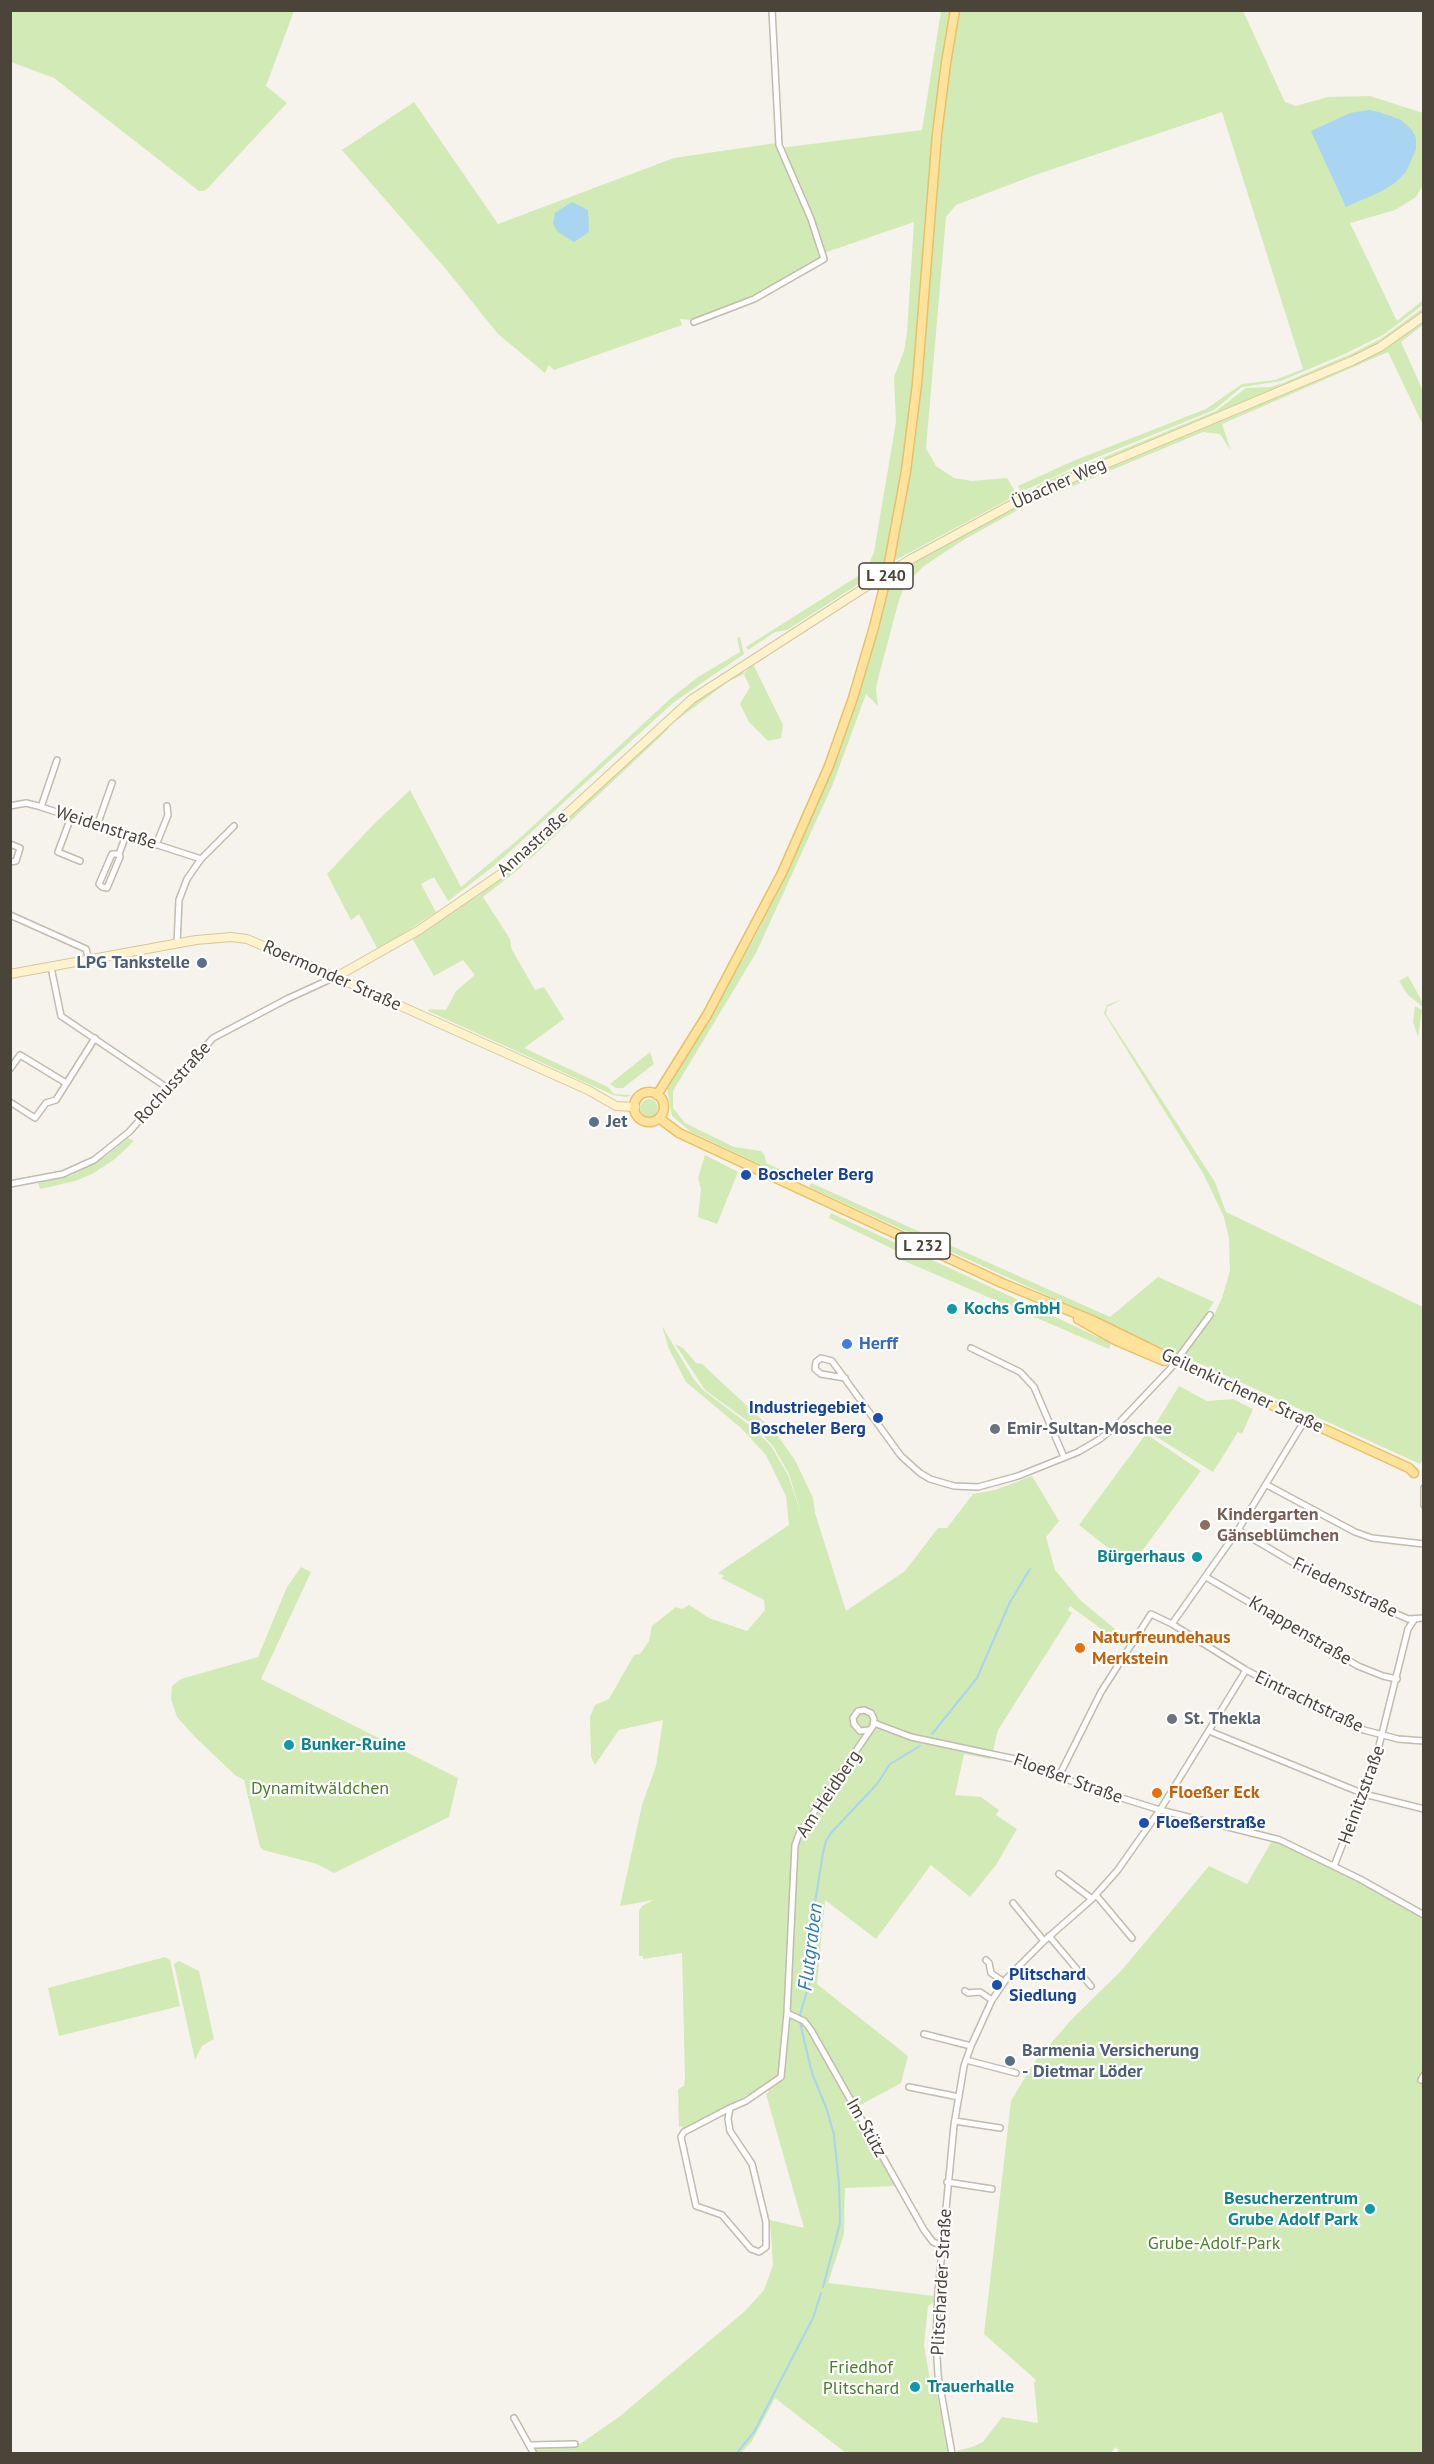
<!DOCTYPE html>
<html>
<head>
<meta charset="utf-8">
<style>
	body { margin:0 }
	#map { position:relative; width:1434px; height:2464px; overflow:hidden; background:#f6f3ec; font-family:"PT Sans",sans-serif }
	canvas { display:block }
	.frame { position:absolute; inset:0; border:12px solid #4b4439; pointer-events:none }
</style>
</head>
<body>
<div id="map">
<canvas width="1434" height="2464"></canvas>
<div class="frame"></div>
</div>
<script>
const g = document.querySelector('canvas').getContext('2d');
g.lineJoin = 'round';
function fillPath(path, color) {
  g.fillStyle = color;
  g.fill(path, 'evenodd');
}
function toPath(rows) {
  const path = new Path2D();
  for (const r of rows) {
    if (r.length === 3) {
      path.moveTo(r[0] + r[2], r[1]);
      path.arc(r[0], r[1], r[2], 0, 2 * Math.PI);
      continue;
    }
    path.moveTo(r[0], r[1]);
    for (let i = 2; i < r.length; i += 2) path.lineTo(r[i], r[i + 1]);
  }
  return path;
}
function trace(path, color, width, dash) {
  g.strokeStyle = color;
  g.lineWidth = width;
  g.lineCap = dash ? 'butt' : 'round';
  g.setLineDash(dash || []);
  g.stroke(path);
}
function label(font, color, halo, rows, align = 'center') {
  g.font = font + ' "PT Sans",sans-serif';
  g.lineWidth = 4.5;
  g.setLineDash([]);
  g.textBaseline = 'middle';
  g.strokeStyle = halo;
  g.fillStyle = color;
  for (const [text, x, y, turn = 0] of rows) {
    g.save();
    g.translate(x, y);
    g.rotate((+turn || 0) * Math.PI / 180);
    g.textAlign = isNaN(turn) ? turn : align;
    if (halo) g.strokeText(text, 0, 0);
    g.fillText(text, 0, 0);
    g.restore();
  }
}
fillPath(toPath([
	[10,11,294,11,266,86,287,103,208,188,204,191,199,191,54,78,11,62],
	[941,11,1243,11,1285,102,1296,106,1328,97,1370,96,1423,113,1423,185,1416,197,1395,210,1350,223,1397,321,1423,300,1423,305,1383,335,1347,353,1281,381,1242,387,1214,410,1088,461,1021,492,1018,486,1073,461,1206,409,1242,384,1275,380,1303,369,1222,112,1035,175,956,205,946,217,926,448,936,466,954,478,972,481,1007,478,1017,495,894,561,895,554,887,559,885,567,787,630,775,632,748,650,746,647,866,571,874,552,896,422,894,377,904,351,907,333,914,222,824,253,820,258,765,293,705,321,680,319,682,325,554,370,549,365,545,373,498,334,445,268,342,150,414,102,498,224,674,158,776,143,780,148,922,130],
	[1423,308,1423,312,1406,325,1355,356,1025,493,1051,479,1216,411,1246,388,1270,387,1283,383,1353,353,1382,338],
	[1423,321,1423,325,1401,342,1423,391,1423,425,1388,352,1222,424,1231,451,1220,434,1203,432,1047,497,1038,500,1035,498,1349,366,1386,348],
	[1017,506,1021,506,1018,510,965,539,924,566,905,585,899,600,878,679,876,689,878,706,866,694,833,784,756,953,673,1091,673,1108,685,1123,734,1147,761,1151,765,1156,766,1163,793,1175,792,1179,691,1132,672,1116,667,1089,751,944,785,878,814,811,856,705,892,576,941,545],
	[740,637,744,654,674,702,494,866,448,901,434,877,421,884,436,912,378,950,359,914,351,920,327,874,373,825,410,790,461,887,520,838,670,699,698,677,740,652,737,638],
	[753,664,783,725,781,738,768,741,749,722,740,704,750,687,744,674,729,681,677,720,681,711,742,671,744,673],
	[669,721,669,728,658,739,529,860,532,850],
	[523,859,523,865,519,869,483,897,510,939,511,948,535,990,544,987,564,1019,524,1048,608,1087,614,1094,632,1095,626,1097,613,1095,428,1011,429,1009,446,1010,456,991,475,975,463,960,434,976,412,938,481,893],
	[1408,976,1423,1003,1423,1007,1408,995,1399,981],
	[1123,999,1107,1007,1106,1014,1215,1182,1226,1212,1423,1307,1424,1457,1420,1464,1183,1356,1214,1315,1222,1298,1230,1271,1229,1239,1224,1217,1204,1175,1104,1013,1107,1005],
	[1415,1006,1422,1010,1418,1037,1413,1022],
	[650,1052,654,1064,623,1088,616,1088,610,1084],
	[649,1108,9],
	[128,1138,134,1141,115,1159,92,1174,75,1181,40,1189,38,1183,70,1176,82,1170,106,1156],
	[705,1155,738,1172,717,1224,698,1217,701,1189,698,1178],
	[811,1183,1110,1317,1158,1277,1214,1302,1178,1355,809,1187],
	[831,1213,1111,1343,1109,1349,895,1257,899,1252,829,1218],
	[662,1326,693,1378,703,1390,752,1427,771,1446,788,1475,802,1517,789,1474,773,1446,753,1425,705,1390,675,1344,683,1348,696,1363,702,1364,775,1432,795,1460,813,1498,815,1513,846,1611,905,1571,938,1528,947,1528,973,1494,995,1490,1032,1476,1059,1521,1046,1537,1055,1570,1079,1599,1127,1639,1123,1645,1070,1606,1068,1610,1072,1613,998,1730,991,1759,964,1754,955,1795,981,1797,999,1810,996,1815,1017,1829,996,1865,970,1897,931,1865,876,1939,825,1900,817,1984,908,2056,901,2083,853,2109,896,2186,845,2188,844,2234,828,2283,934,2296,934,2302,928,2306,924,2345,931,2386,937,2394,948,2453,846,2453,775,2398,752,2441,741,2453,535,2454,533,2446,568,2448,580,2444,619,2417,745,2311,764,2290,773,2265,770,2220,804,2228,766,2094,769,2092,766,2085,682,2130,682,2126,679,2127,678,2089,684,2086,685,2078,682,1953,643,1959,643,1956,639,1956,639,1911,642,1906,653,1900,620,1906,642,1805,656,1766,663,1720,619,1730,595,1765,591,1757,590,1717,595,1705,609,1699,634,1655,640,1654,649,1641,652,1626,676,1607,682,1609,689,1605,709,1618,747,1631,765,1610,764,1600,721,1578,724,1576,718,1573,789,1525,786,1496,766,1455,741,1428,686,1382,669,1349],
	[1179,1386,1207,1401,1233,1399,1253,1409,1242,1434,1238,1432,1213,1472,1150,1433],
	[1146,1434,1201,1471,1131,1566,1079,1525],
	[301,1567,311,1572,261,1679,458,1778,449,1817,334,1873,317,1864,263,1850,260,1847,244,1780,235,1775,194,1736,177,1717,171,1699,172,1686,181,1679,258,1657,287,1587],
	[1272,1841,1280,1842,1328,1865,1423,1915,1423,2453,1116,2454,1119,2450,1115,2447,1111,2454,957,2454,957,2451,975,2446,983,2442,1002,2417,1038,2423,1034,2383,1036,2380,984,2334,1011,2101,1033,2064,1072,2019,1121,1971,1209,1866,1247,1884],
	[165,1957,170,1960,180,2006,59,2036,48,1988],
	[179,1961,199,1971,214,2039,202,2046,195,2060,174,1964]
]), '#d2eab5');
fillPath(toPath([
	[1369,110,1379,112,1401,120,1412,130,1416,138,1416,149,1406,172,1395,183,1382,191,1346,207,1311,131,1350,113],
	[572,202,588,210,589,232,574,242,558,232,553,224,555,213]
]), '#a9d4f2');
trace(toPath([
	[932,1734,977,1678,1010,1602,1030,1569],
	[823,2287,840,2223,839,2184,834,2135,827,2110,812,2073,799,2018,809,1984,807,1966,811,1951,810,1940,814,1932,814,1909,823,1853,826,1841,831,1833,877,1784,890,1764,920,1746],
	[736,2454,754,2432,813,2318,821,2293]
]), '#a9d4f2', 2);
const minor = toPath([
	[694,322,754,299,824,259,811,219,779,145,772,10],
	[10,806,26,803,38,806,201,859],
	[41,807,57,760],
	[71,817,58,852,80,861],
	[97,826,112,783],
	[10,844,20,848,16,861,10,862],
	[156,845,168,815,167,806],
	[119,854,120,857,107,888,102,887,99,884,112,854,119,854,126,835],
	[10,915,86,949,89,960],
	[177,944,179,900,187,879,201,859,234,826],
	[51,967,61,1016,169,1089],
	[10,1069,20,1055,66,1083],
	[10,1102,35,1118,46,1103,56,1100,95,1038],
	[10,1184,63,1174,94,1160,129,1132,213,1038,287,999,335,977],
	[971,1348,1020,1372,1034,1387,1064,1457],
	[845,1378,821,1374,815,1369,816,1362,821,1358,832,1361,901,1456,920,1473,930,1479,954,1486,978,1487,1018,1476,1078,1452,1100,1439,1116,1426,1170,1369,1210,1315],
	[1267,1485,1355,1532,1372,1538,1424,1544],
	[1424,1488,1424,1505],
	[1238,1530,1316,1576,1362,1598,1408,1619,1424,1618],
	[1206,1577,1358,1666,1383,1676,1397,1679],
	[1172,1624,1238,1530,1305,1420],
	[874,1723,911,1737,1024,1761,1068,1780,1112,1795,1160,1810,1280,1840,1360,1879,1424,1915],
	[1209,1731,1364,1794,1424,1809],
	[1059,1776,1101,1692,1151,1614,1172,1624,1246,1670,1324,1712,1364,1730,1398,1739,1424,1741],
	[1334,1866,1375,1762,1408,1629,1414,1620],
	[1059,1874,1092,1899],
	[1096,1895,1132,1938],
	[1013,1903,1044,1941],
	[1049,1936,1091,1986],
	[986,1960,989,1963,991,1973,1004,1982],
	[965,1991,968,1993,980,1992,992,2000],
	[787,2013,804,2021,811,2030,924,2230,933,2242,943,2246],
	[924,2034,971,2046],
	[966,2060,1016,2073],
	[1421,2080,1424,2075],
	[909,2087,959,2097],
	[730,2108,728,2119,730,2131,752,2164,766,2222,766,2247,759,2252,751,2249,722,2215,696,2206,681,2137,684,2132,730,2108,746,2101,781,2077,787,2013,795,1845,799,1834,873,1726,874,1719,871,1713,864,1710,858,1711,853,1718,854,1724,860,1731,869,1730],
	[955,2121,1000,2128],
	[947,2182,992,2189],
	[514,2418,534,2454],
	[531,2445,575,2444],
	[952,2454,938,2375,936,2340,938,2293,954,2125,964,2066,971,2046,992,2000,1007,1978,1044,1941,1092,1899,1117,1871,1160,1810,1246,1670]
]);
const secondary = toPath([
	[911,559,1022,499,1352,361,1380,347,1424,316],
	[10,974,196,940,231,937,247,939,336,977,588,1090,616,1106,635,1107],
	[336,977,419,930,502,873,692,699,861,590]
]);
const primary = toPath([
	[649,1107,15],
	[657,1095,707,1015,782,873,829,766,853,698,874,627,886,579,906,471,917,384,937,134,946,63,955,10],
	[659,1118,679,1133,1002,1283,1094,1321,1176,1361,1409,1468,1414,1473],
	[1078,1319,1115,1340,1164,1361]
]);
trace(minor, '#c2bbae', 8);
trace(secondary, '#d6c79b', 10);
trace(primary, '#e6c16a', 11);
trace(minor, '#fff', 5);
trace(secondary, '#fff3cd', 8);
trace(primary, '#ffe39c', 8);
const secondaryBridge = toPath([
	[861,590,911,559]
]);
trace(secondaryBridge, '#d6c79b', 10, []);
trace(secondaryBridge, '#fff3cd', 8);
for (const [x, y, r, color] of [
	[202,963,6,"#5c6f8a"],
	[594,1122,6,"#5c6f8a"],
	[746,1175,6,"#1a4fb4"],
	[952,1309,6,"#0f9aa8"],
	[847,1344,6,"#3f7fe0"],
	[878,1418,6,"#1a4fb4"],
	[995,1429,6,"#6b7280"],
	[1205,1525,6,"#8d6e63"],
	[1197,1557,6,"#0f9aa8"],
	[1080,1648,6,"#e8710a"],
	[1172,1719,6,"#6b7280"],
	[289,1745,6,"#0f9aa8"],
	[1157,1793,6,"#e8710a"],
	[1144,1823,6,"#1a4fb4"],
	[997,1985,6,"#1a4fb4"],
	[1010,2061,6,"#5c6f8a"],
	[1370,2209,6,"#0f9aa8"],
	[915,2387,6,"#0f9aa8"]
]) {
  const dot = new Path2D();
  dot.arc(x, y, r, 0, 2 * Math.PI);
  g.fillStyle = color;
  g.fill(dot);
  trace(dot, '#fff', 2);
}
for (const [x, y, w] of [
	[886,576,54],
	[923,1246,54]
]) {
  const box = new Path2D();
  box.roundRect(x - w / 2, y - 13, w, 26, 4.5);
  g.fillStyle = '#fff';
  g.fill(box);
  trace(box, '#4b4439', 1.5);
}
label('bold 16px', '#4b4439', null, [
	["L 240",886,576],
	["L 232",923,1246]
]);
label('18px', '#4b4439', '#fff', [
	["Übacher Weg",1059,484,-24],
	["Weidenstraße",106,828,18],
	["Annastraße",533,844,-42],
	["Roermonder Straße",332,976,24],
	["Rochusstraße",173,1083,-48],
	["Geilenkirchener Straße",1242,1391,25],
	["Friedensstraße",1345,1588,26],
	["Knappenstraße",1300,1631,31],
	["Eintrachtstraße",1309,1702,26],
	["Floeßer Straße",1068,1779,20],
	["Am Heidberg",829,1794,-56],
	["Heinitzstraße",1362,1795,-70],
	["Im Stütz",866,2128,61],
	["Plitscharder Straße",942,2282,-87]
]);
label('bold 18px', '#4e5e75', '#fff', [
	["LPG Tankstelle",190,963,"right"],
	["Jet",606,1122],
	["Barmenia Versicherung",1022,2051],
	["- Dietmar Löder",1022,2072]
], 'left');
label('bold 18px', '#164399', '#fff', [
	["Boscheler Berg",758,1175],
	["Industriegebiet",866,1408,"right"],
	["Boscheler Berg",866,1429,"right"],
	["Floeßerstraße",1156,1823],
	["Plitschard",1009,1975],
	["Siedlung",1009,1996]
], 'left');
label('bold 18px', '#0d838f', '#fff', [
	["Kochs GmbH",964,1309],
	["Bürgerhaus",1185,1557,"right"],
	["Bunker-Ruine",301,1745],
	["Besucherzentrum",1358,2199,"right"],
	["Grube Adolf Park",1358,2220,"right"],
	["Trauerhalle",927,2387]
], 'left');
label('bold 18px', '#366cbe', '#fff', [
	["Herff",859,1344]
], 'left');
label('bold 18px', '#5b616d', '#fff', [
	["Emir-Sultan-Moschee",1007,1429],
	["St. Thekla",1184,1719]
], 'left');
label('bold 18px', '#785e54', '#fff', [
	["Kindergarten",1217,1515],
	["Gänseblümchen",1217,1536]
], 'left');
label('bold 18px', '#c56008', '#fff', [
	["Naturfreundehaus",1092,1638],
	["Merkstein",1092,1659],
	["Floeßer Eck",1169,1793]
], 'left');
label('18px', '#4a7f2a', '#fff', [
	["Dynamitwäldchen",320,1789],
	["Grube-Adolf-Park",1214,2244],
	["Friedhof",861,2368],
	["Plitschard",861,2389]
]);
label('italic 20px', '#2e7ab2', '#fff', [
	["Flutgraben",811,1947,-83]
]);
</script>
</body>
</html>
